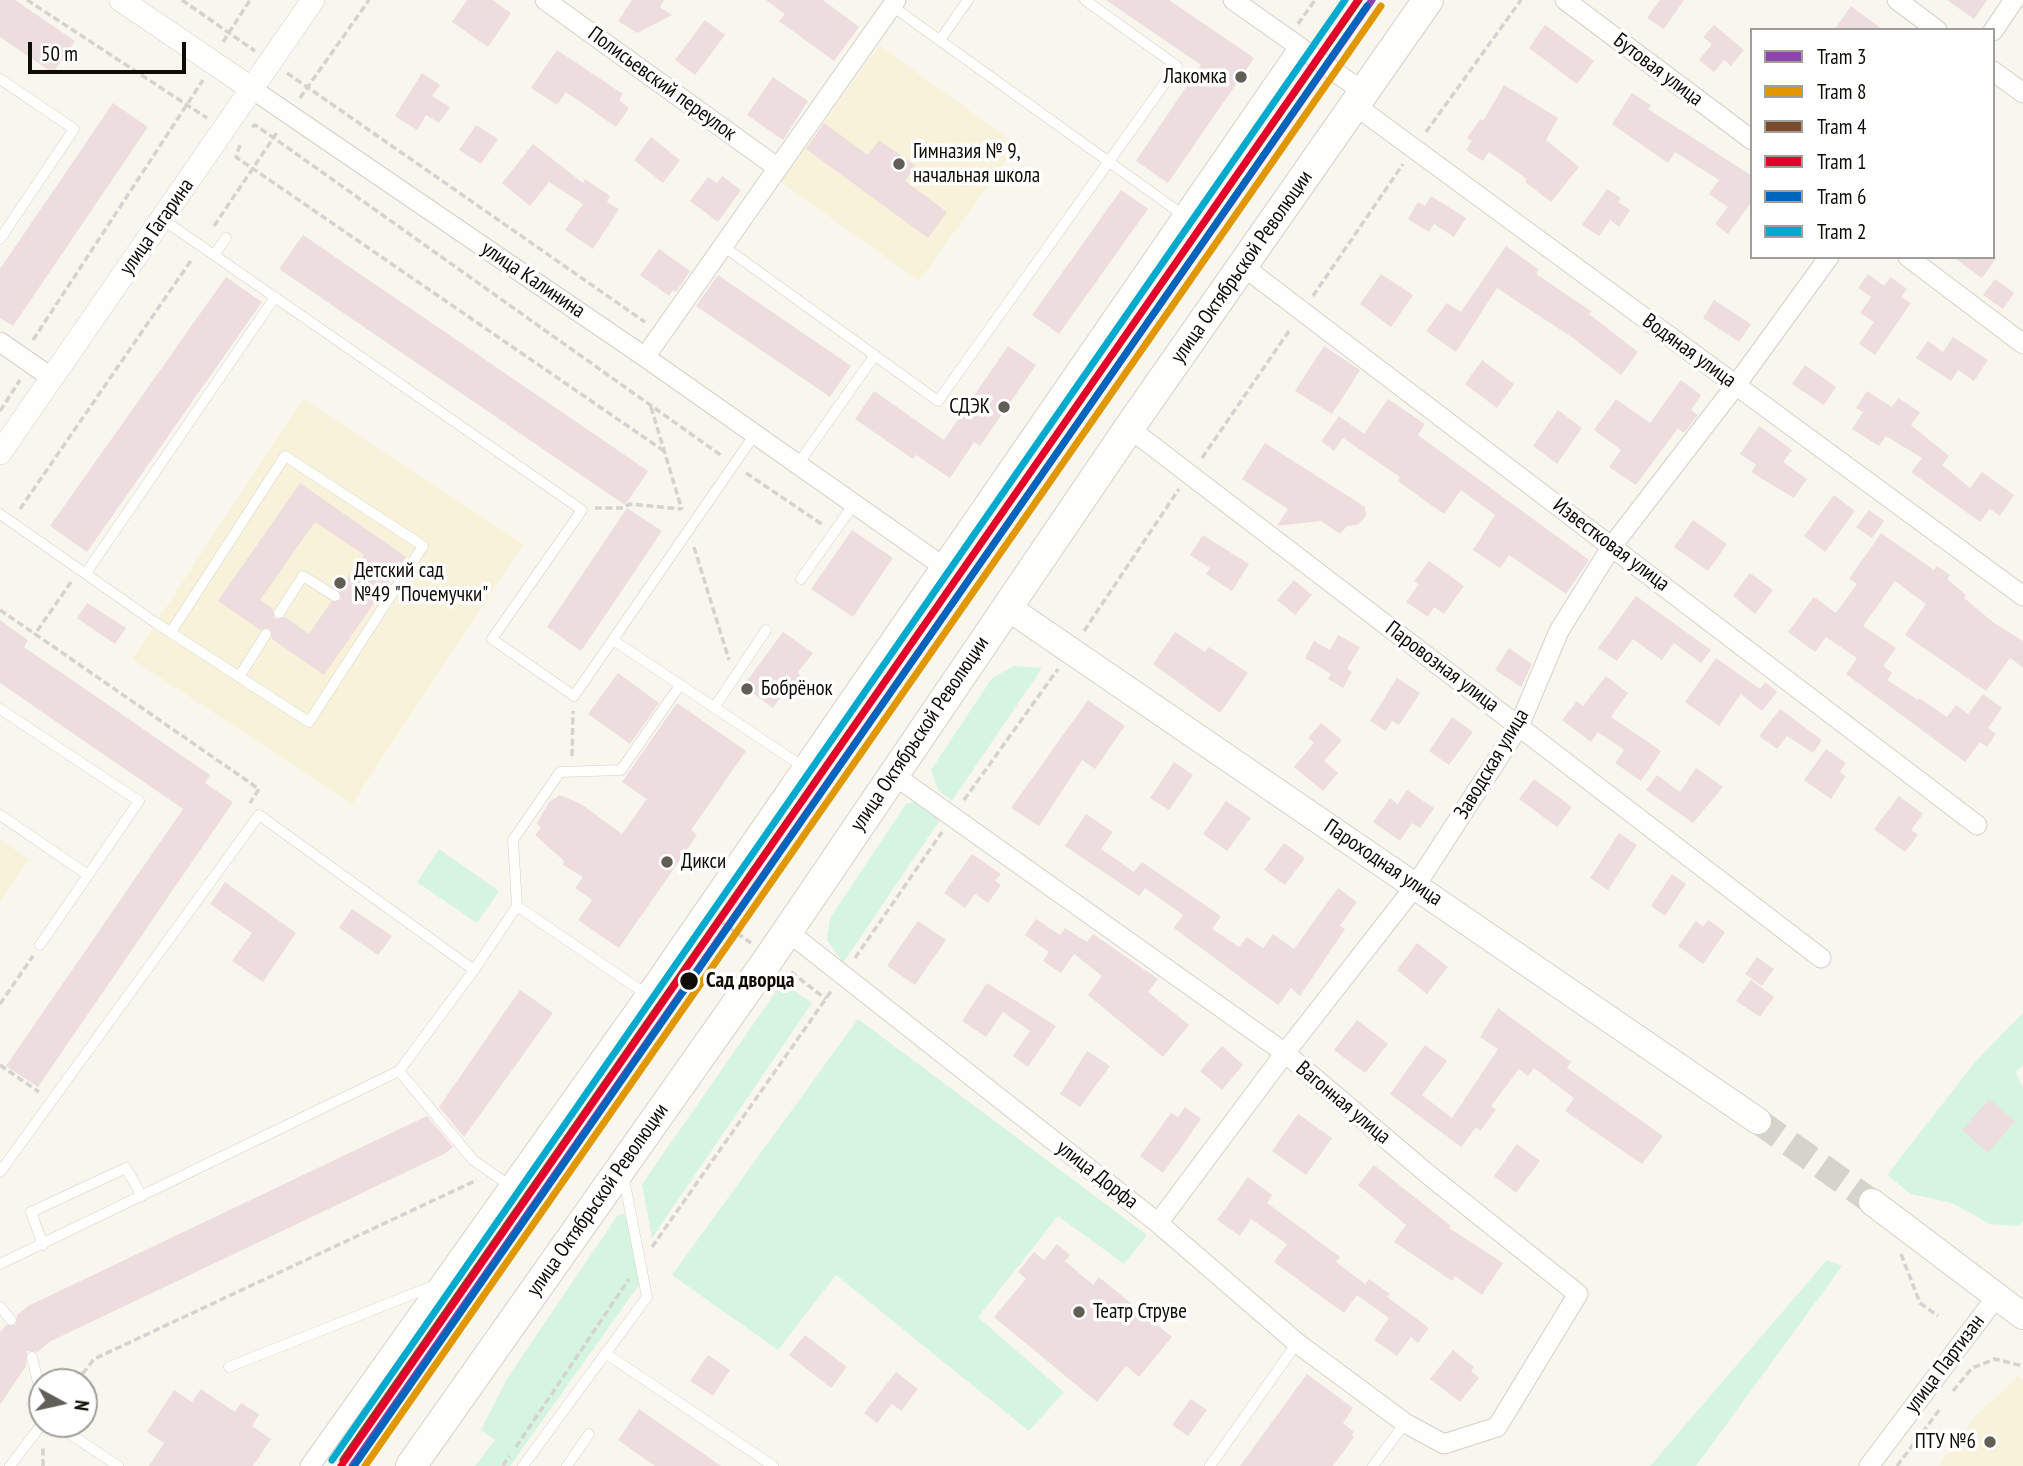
<!DOCTYPE html>
<html>
<head>
<meta charset="utf-8">
<style>
	body { margin:0 }
	#map { position:relative; width:2023px; height:1466px; overflow:hidden; background:#f9f6ed; font-family:"PT Sans Narrow",sans-serif }
	canvas { display:block }
	.legend { position:absolute; left:1750px; top:28px; width:245px; height:231px; box-sizing:border-box; background:#fff; border:2px solid #9f9e9b; margin:0; padding:9px 12px; list-style:none; font-size:21px; color:#0f0c04 }
	.legend li { display:flex; align-items:center; gap:14px; height:35px }
	.legend b { width:35px; border:2px solid #9f9e9b }
	.north { position:absolute; left:28px; top:1368px; width:70px; height:70px; box-sizing:border-box; background:#fff; border:2px solid #9f9e9b; border-radius:50%; rotate:98deg; font-size:19px; font-weight:700; line-height:28px; text-align:center; color:#0f0c04 }
	.north::after { content:''; display:block; margin:auto; width:24px; height:32px; background:#615e56; clip-path:polygon(50% 0,100% 100%,50% 72%,0 100%) }
	.scale { position:absolute; left:28px; top:42px; width:158px; height:32px; box-sizing:border-box; border:4px solid #0f0c04; border-top:0; padding-left:9px; font-size:21px; line-height:24px; white-space:nowrap; color:#0f0c04; -webkit-text-stroke:5px #fff; paint-order:stroke }
</style>
</head>
<body>
<div id="map">
<canvas width="2023" height="1466"></canvas>
<ul class="legend">
<li><b style="height:9px;background:#8e44ad"></b>Tram 3</li>
<li><b style="height:9px;background:#e09700"></b>Tram 8</li>
<li><b style="height:9px;background:#7a4b2a"></b>Tram 4</li>
<li><b style="height:9px;background:#e4002b"></b>Tram 1</li>
<li><b style="height:9px;background:#0065bd"></b>Tram 6</li>
<li><b style="height:9px;background:#00a9ce"></b>Tram 2</li>
</ul>
<div class="north">N</div>
<div class="scale">50 m</div>
</div>
<script>
const g = document.querySelector('canvas').getContext('2d');
g.lineJoin = 'round';
function fillPath(path, color) {
  g.fillStyle = color;
  g.fill(path, 'evenodd');
}
function toPath(rows) {
  const path = new Path2D();
  for (const r of rows) {
    path.moveTo(r[0], r[1]);
    for (let i = 2; i < r.length; i += 2) path.lineTo(r[i], r[i + 1]);
  }
  return path;
}
function trace(path, color, width, dash) {
  g.strokeStyle = color;
  g.lineWidth = width;
  g.lineCap = dash ? 'butt' : 'round';
  g.setLineDash(dash || []);
  g.stroke(path);
}
function label(font, color, halo, rows, align = 'center') {
  g.font = font + ' "PT Sans Narrow",sans-serif';
  g.lineWidth = 7;
  g.setLineDash([]);
  g.textBaseline = 'middle';
  g.strokeStyle = halo;
  g.fillStyle = color;
  for (const [text, x, y, turn = 0] of rows) {
    g.save();
    g.translate(x, y);
    g.rotate((+turn || 0) * Math.PI / 180);
    g.textAlign = isNaN(turn) ? turn : align;
    if (halo) g.strokeText(text, 0, 0);
    g.fillText(text, 0, 0);
    g.restore();
  }
}
fillPath(toPath([
	[879,45,1017,145,919,281,781,182],
	[303,399,523,544,352,804,132,659],
	[0,840,29,859,0,902],
	[2018,1376,2023,1380,2023,1466,1939,1466,1974,1418]
]), '#f9f2da');
fillPath(toPath([
	[1014,666,1042,668,952,801,938,790,931,770,992,678],
	[919,800,942,817,843,963,827,940,830,918,906,804],
	[439,849,499,891,477,923,417,882],
	[782,983,812,1003,652,1238,642,1184],
	[2023,1013,2023,1065,2016,1072,2023,1089,2023,1221,2018,1226,1990,1224,1952,1203,1911,1194,1887,1175,1976,1061],
	[858,1019,1147,1235,1124,1264,1058,1216,978,1317,1064,1392,1029,1431,836,1275,778,1350,672,1275],
	[624,1214,635,1236,639,1285,510,1466,475,1466,495,1440,481,1430,508,1377,618,1215],
	[1827,1260,1842,1266,1696,1466,1650,1466]
]), '#d6f5e1');
fillPath(toPath([
	[0,0,15,0,75,41,53,73,0,37],
	[467,0,492,0,511,13,488,47,452,22],
	[632,0,664,0,660,7,672,15,637,33,618,21],
	[766,0,823,0,859,27,834,61,779,21,785,14],
	[1106,0,1169,0,1254,58,1168,183,1136,161,1201,65],
	[1660,0,1684,0,1664,29,1647,18],
	[1947,0,1987,0,1974,19],
	[1851,6,1883,30,1834,30],
	[705,20,725,35,695,75,675,60],
	[1545,25,1594,61,1577,84,1529,48],
	[1714,25,1744,50,1731,66,1724,60,1714,72,1699,60,1712,44,1703,37],
	[557,50,623,94,619,100,629,108,616,127,566,92,557,105,531,88],
	[422,73,440,85,432,96,450,107,439,123,426,115,417,130,395,116],
	[773,77,808,101,783,140,747,115],
	[1504,85,1558,118,1546,140,1579,167,1551,202,1525,182,1527,179,1489,152,1483,161,1466,150,1472,141,1467,138,1480,119,1483,121],
	[1632,93,1651,105,1648,109,1752,176,1752,201,1728,234,1715,224,1728,207,1709,194,1719,180,1675,152,1668,163,1612,124],
	[113,103,148,127,13,326,0,318,0,269],
	[824,123,868,155,879,140,916,166,905,181,947,212,928,238,806,149],
	[476,125,498,139,481,164,459,150],
	[651,137,680,160,663,183,634,160],
	[533,144,583,183,585,179,610,196,607,202,619,209,593,249,565,230,583,204,549,182,530,206,502,183],
	[722,176,741,190,718,222,690,201,708,177,717,183],
	[1607,189,1621,198,1618,202,1630,210,1619,227,1610,220,1599,236,1582,225],
	[1121,190,1148,209,1059,334,1032,315],
	[1431,196,1466,218,1454,237,1434,224,1429,232,1408,219,1418,202,1425,206],
	[303,235,648,471,625,505,279,269],
	[1506,246,1539,270,1536,274,1591,311,1589,314,1638,352,1621,375,1573,338,1497,288,1456,352,1426,331,1447,303,1461,312],
	[659,249,690,271,676,292,673,290,669,296,640,275],
	[1953,257,1997,257,1982,278],
	[1381,274,1413,295,1391,327,1360,304],
	[1868,274,1884,286,1891,277,1907,289,1901,297,1911,303,1875,355,1859,344,1874,322,1860,313,1871,297,1858,288],
	[718,275,851,366,830,397,696,306],
	[226,277,262,302,87,552,50,526],
	[1995,279,2014,293,2003,309,1983,295],
	[1714,300,1751,324,1739,342,1703,318],
	[1953,337,1988,360,1974,381,1958,370,1951,381,1916,358,1928,341,1943,352],
	[1008,346,1036,365,980,446,974,442,950,478,916,455,913,459,855,419,874,391,944,440],
	[1324,346,1360,370,1332,414,1295,391],
	[1482,360,1514,384,1497,408,1465,384],
	[1805,365,1836,387,1824,405,1792,384],
	[1681,380,1701,395,1691,410,1698,415,1684,433,1678,428,1636,485,1609,467,1621,450,1594,430,1616,399,1650,423],
	[1867,391,1892,407,1898,398,1920,412,1911,425,1949,456,1942,465,1970,488,1982,472,2014,495,2000,516,1990,509,1980,522,1911,472,1922,458,1886,436,1879,446,1852,429,1863,412,1856,408],
	[1388,399,1425,424,1418,435,1589,560,1566,594,1509,555,1500,568,1473,550,1495,515,1461,490,1444,514,1403,485,1398,480,1400,477,1343,438,1334,451,1321,441,1339,416,1364,434],
	[1558,410,1582,428,1557,464,1533,446],
	[1759,426,1792,450,1783,462,1807,479,1794,498,1751,472,1756,465,1740,454],
	[1265,443,1365,507,1366,516,1357,525,1347,526,1340,534,1321,521,1277,526,1288,509,1242,479],
	[300,483,406,557,324,675,272,639,270,628,260,630,218,601],
	[315,522,364,555,339,590,341,600,331,602,309,634,285,617,274,619,273,609,260,600],
	[1834,495,1855,511,1825,552,1804,536],
	[627,508,662,531,581,651,547,627],
	[1869,510,1884,521,1872,538,1856,527],
	[1693,520,1727,544,1708,571,1674,547],
	[852,530,893,558,853,617,811,589],
	[1881,533,1934,570,1937,566,1950,575,1947,579,1966,595,1964,598,1994,623,2023,641,2023,668,2010,658,1986,691,1905,635,1926,604,1895,581,1863,626,1896,648,1883,666,1892,673,1887,680,1918,700,1919,698,1947,717,1956,705,1968,714,1983,694,2002,708,1988,728,1996,734,1987,747,1980,742,1965,762,1846,674,1857,658,1826,637,1815,652,1788,632,1814,597,1836,613,1857,584,1849,579],
	[1203,535,1249,564,1232,591,1206,574,1210,568,1190,555],
	[1429,561,1464,586,1444,614,1434,607,1428,617,1406,602,1419,584,1414,581],
	[1750,573,1773,590,1755,614,1733,596],
	[1294,580,1312,595,1295,615,1277,600],
	[1636,596,1711,650,1701,663,1674,643,1662,660,1633,639,1617,661,1598,648],
	[87,603,126,628,115,644,77,618],
	[0,620,28,640,24,647,210,775,205,783,233,802,38,1087,6,1066,183,809,0,683],
	[783,632,813,653,798,672,803,681,797,689,787,688,773,708,743,686],
	[1175,632,1205,652,1209,647,1248,673,1220,713,1153,664],
	[1338,635,1360,647,1347,669,1352,672,1343,688,1328,679,1331,674,1305,658,1314,641,1330,650],
	[1509,648,1532,664,1521,687,1495,670],
	[1716,658,1760,689,1765,682,1777,692,1762,711,1741,694,1719,726,1685,702],
	[618,673,659,703,630,744,588,714],
	[1606,676,1628,693,1611,717,1661,751,1641,781,1615,763,1624,750,1598,732,1591,742,1562,720,1577,701,1583,706],
	[1397,678,1420,693,1399,725,1392,721,1386,731,1370,721],
	[1088,700,1125,726,1095,769,1082,760,1039,826,1011,808],
	[677,703,746,751,691,830,697,835,619,948,578,920,592,900,575,888,583,877,563,865,564,861,535,835,541,828,537,823,549,802,560,795,581,804,622,834,647,799,622,782],
	[1780,709,1822,740,1813,753,1787,736,1777,749,1759,736],
	[1452,717,1473,732,1449,765,1429,751],
	[1321,723,1342,740,1324,761,1338,773,1323,791,1294,767,1314,743,1308,738],
	[1826,749,1846,763,1840,772,1846,776,1831,799,1804,780],
	[1174,762,1193,775,1169,810,1150,798],
	[1696,768,1723,787,1693,823,1646,790,1657,775,1680,792],
	[1534,779,1572,807,1557,827,1519,799],
	[1407,790,1434,808,1420,828,1412,823,1400,841,1373,822,1390,798,1398,804],
	[1899,796,1923,814,1911,830,1918,835,1905,852,1874,829],
	[1226,801,1251,818,1227,851,1203,834],
	[1086,814,1113,832,1101,849,1134,872,1142,862,1221,916,1212,929,1239,947,1247,937,1263,948,1273,934,1294,949,1338,888,1357,902,1340,926,1345,929,1300,996,1291,988,1278,1005,1174,928,1183,915,1145,888,1139,896,1065,846],
	[1619,833,1637,845,1608,890,1590,878],
	[1284,843,1305,858,1285,885,1264,870],
	[972,854,1001,874,995,881,1001,885,988,903,975,894,965,908,944,893],
	[1672,874,1686,884,1665,916,1651,906],
	[225,882,296,933,263,982,232,961,252,933,210,904],
	[352,909,392,936,378,955,339,928],
	[1036,919,1060,935,1065,928,1087,942,1093,934,1158,979,1148,992,1189,1025,1163,1057,1088,995,1102,976,1074,954,1061,973,1043,961,1049,952,1025,935],
	[1708,920,1725,932,1703,964,1678,946,1696,921,1703,927],
	[918,921,946,940,915,985,887,966],
	[1417,943,1448,967,1427,994,1397,970],
	[1757,957,1774,969,1762,986,1745,974],
	[1751,980,1774,997,1760,1017,1736,1001],
	[987,983,1056,1026,1028,1067,1013,1056,1030,1031,1003,1012,986,1037,962,1021],
	[520,990,553,1013,464,1137,439,1107],
	[1498,1008,1571,1062,1567,1068,1663,1136,1642,1164,1565,1111,1574,1098,1534,1068,1528,1076,1519,1069,1491,1106,1496,1110,1480,1131,1476,1127,1461,1147,1390,1094,1425,1045,1447,1061,1422,1095,1452,1118,1498,1049,1480,1037],
	[1357,1020,1388,1044,1365,1073,1334,1050],
	[1222,1046,1243,1065,1222,1090,1200,1071],
	[1087,1051,1110,1066,1080,1107,1060,1094],
	[1989,1099,2015,1121,1988,1153,1962,1130],
	[1185,1107,1201,1119,1163,1173,1140,1156,1171,1113,1178,1117],
	[1298,1114,1332,1138,1306,1175,1272,1151],
	[427,1116,453,1147,444,1154,49,1342,38,1352,27,1351,26,1366,0,1405,0,1332,6,1325,16,1325,17,1315,28,1306],
	[1517,1144,1540,1161,1516,1193,1494,1176],
	[1374,1165,1451,1226,1449,1228,1503,1263,1482,1295,1455,1276,1452,1281,1394,1242,1406,1225,1358,1185],
	[1248,1177,1272,1195,1267,1203,1340,1257,1336,1262,1365,1284,1344,1313,1274,1262,1287,1244,1251,1219,1240,1236,1217,1220],
	[1057,1244,1070,1255,1065,1261,1093,1285,1099,1277,1172,1337,1139,1377,1126,1366,1097,1402,994,1317,1026,1279,1018,1272,1034,1252,1044,1260],
	[1369,1279,1390,1294,1387,1297,1429,1328,1418,1343,1411,1337,1397,1356,1374,1340,1389,1318,1357,1295],
	[805,1335,847,1367,831,1388,789,1355],
	[1453,1350,1474,1367,1471,1371,1479,1378,1460,1402,1430,1379],
	[708,1355,730,1370,713,1396,690,1381],
	[896,1372,918,1389,901,1411,892,1404,877,1423,864,1413],
	[1307,1374,1353,1408,1343,1423,1354,1432,1352,1435,1354,1437,1333,1466,1240,1466],
	[201,1389,235,1412,241,1403,259,1414,252,1426,271,1439,253,1466,149,1466,164,1443,147,1432,174,1390,192,1402],
	[1191,1399,1207,1410,1188,1436,1172,1425],
	[639,1409,721,1466,655,1466,618,1440]
]), '#eeddde');
trace(toPath([
	[1758,1121,1872,1202]
]), '#d6d3ca', 26, [26, 13]);
const service = toPath([
	[892,6,1183,215],
	[940,40,968,0],
	[0,79,74,129,0,239],
	[162,219,582,510,492,639,574,696,755,434],
	[723,246,938,401,1177,66,1085,0],
	[214,255,226,238],
	[798,464,875,355],
	[0,514,156,623,309,722,423,546,285,456,171,632],
	[86,573,275,297],
	[801,579,854,504],
	[279,613,303,576,335,596],
	[613,640,802,766],
	[239,677,266,634],
	[714,708,766,630],
	[0,709,139,801,40,945],
	[0,815,88,875],
	[517,906,646,994],
	[399,1071,473,1160,509,1185],
	[0,1172,259,815,474,970],
	[43,1245,31,1212,126,1168,142,1196],
	[0,1264,399,1071,474,970,517,906,513,840,560,772,621,770,680,685],
	[0,1307,11,1320],
	[605,1353,773,1466],
	[32,1357,42,1399],
	[229,1367,433,1286],
	[55,1424,118,1466],
	[10,1466,42,1424],
	[523,1466,647,1297,623,1174],
	[567,1466,589,1434],
	[1210,1466,1297,1343],
	[1373,1466,1405,1423]
]);
const minor = toPath([
	[545,0,778,168],
	[1233,0,1365,93],
	[1565,0,1752,140],
	[1897,0,1937,30],
	[1993,31,2014,0],
	[1993,71,2023,93],
	[252,89,645,357,941,565],
	[1356,106,2023,596],
	[1908,257,2023,344],
	[1244,267,1977,825],
	[0,342,52,378],
	[645,357,896,0],
	[1129,428,1821,958],
	[787,931,1158,1223,1297,1343,1405,1423,1444,1444,1497,1427,1578,1294,1430,1176,1285,1053,891,773],
	[1158,1223,1285,1053,1416,885,1519,726,1559,631,1612,546,1736,385,1829,257],
	[310,1466,646,994,1299,47],
	[1869,1466,1997,1296]
]);
const tertiary = toPath([
	[121,0,252,89],
	[0,453,313,0]
]);
const secondary = toPath([
	[1007,607,1758,1121],
	[1872,1202,2023,1316]
]);
const primary = toPath([
	[411,1466,770,957,1129,428,1428,0]
]);
trace(service, '#d3d0c7', 11);
trace(minor, '#d3d0c7', 21);
trace(tertiary, '#d3d0c7', 24);
trace(secondary, '#d3d0c7', 28);
trace(primary, '#d3d0c7', 32);
trace(toPath([
	[27,0,207,118],
	[182,0,255,51],
	[1298,24,1315,0],
	[223,42,250,0],
	[287,73,645,322],
	[300,98,369,0],
	[252,127,255,125,274,138,722,456],
	[1426,132,1521,0],
	[240,145,236,157,664,451],
	[214,226,278,131],
	[1313,296,1403,164],
	[33,340,203,80],
	[651,407,682,510],
	[0,411,20,380],
	[1202,458,1291,328],
	[746,473,823,525],
	[595,508,623,508,630,504,681,509],
	[20,509,192,259],
	[694,547,729,660],
	[71,582,35,634,259,789,250,803],
	[0,610,35,634],
	[1084,631,1179,489],
	[572,756,573,711],
	[964,800,1058,669],
	[720,921,751,943],
	[855,958,942,832],
	[791,972,826,999],
	[0,1004,33,956],
	[0,1065,39,1092],
	[652,1247,832,990],
	[1901,1254,1920,1303,1938,1316],
	[76,1382,94,1359,477,1180],
	[1953,1391,1972,1368,1995,1359,2023,1366],
	[516,1447,629,1279],
	[43,1466,43,1447],
	[503,1466,509,1456],
	[1897,1466,1940,1409]
]), '#d4d3d0', 3.5, [7, 3.5]);
trace(service, '#fefefc', 10);
trace(minor, '#fefefc', 19);
trace(tertiary, '#fefefc', 23);
trace(secondary, '#fefefc', 26);
trace(primary, '#fefefc', 30);
trace(toPath([
	[352,1466,1372,0]
]), '#8e44ad', 7);
trace(toPath([
	[365,1466,1381,6]
]), '#e09700', 7);
trace(toPath([
	[343,1460,1359,0]
]), '#7a4b2a', 7);
trace(toPath([
	[341,1466,1358,0]
]), '#e4002b', 7);
trace(toPath([
	[354,1466,1367,6]
]), '#0065bd', 7);
trace(toPath([
	[332,1460,1345,0]
]), '#00a9ce', 7);
for (const [x, y, r, color] of [
	[1241,77,7,"#615e56"],
	[899,164,7,"#615e56"],
	[1004,407,7,"#615e56"],
	[340,583,7,"#615e56"],
	[747,689,7,"#615e56"],
	[667,862,7,"#615e56"],
	[689,981,10,"#0f0c04"],
	[1079,1312,7,"#615e56"],
	[1990,1442,7,"#615e56"]
]) {
  const dot = new Path2D();
  dot.arc(x, y, r, 0, 2 * Math.PI);
  g.fillStyle = color;
  g.fill(dot);
  trace(dot, '#fff', 2.5);
}
label('21px', '#0f0c04', '#fff', [
	["Бутовая улица",1658,70,37],
	["Полисьевский переулок",662,84,36],
	["улица Гагарина",157,227,-55],
	["улица Октябрьской Революции",1242,267,-55],
	["улица Калинина",533,280,34],
	["Водяная улица",1689,351,36],
	["Известковая улица",1611,545,37],
	["Паровозная улица",1442,667,37],
	["улица Октябрьской Революции",920,734,-56],
	["Заводская улица",1492,764,-59],
	["Пароходная улица",1383,863,34],
	["Вагонная улица",1343,1103,40],
	["улица Дорфа",1097,1175,38],
	["улица Октябрьской Революции",598,1200,-55],
	["улица Партизан",1945,1364,-53]
]);
label('21px', '#0f0c04', '#fff', [
	["Лакомка",1227,77,"right"],
	["Гимназия № 9,",913,152],
	["начальная школа",913,176],
	["СДЭК",990,407,"right"],
	["Детский сад",354,571],
	["№49 \"Почемучки\"",354,595],
	["Бобрёнок",761,689],
	["Дикси",681,862],
	["Театр Струве",1093,1312],
	["ПТУ №6",1976,1442,"right"]
], 'left');
label('bold 21px', '#0f0c04', '#fff', [
	["Сад дворца",706,981]
], 'left');
</script>
</body>
</html>
